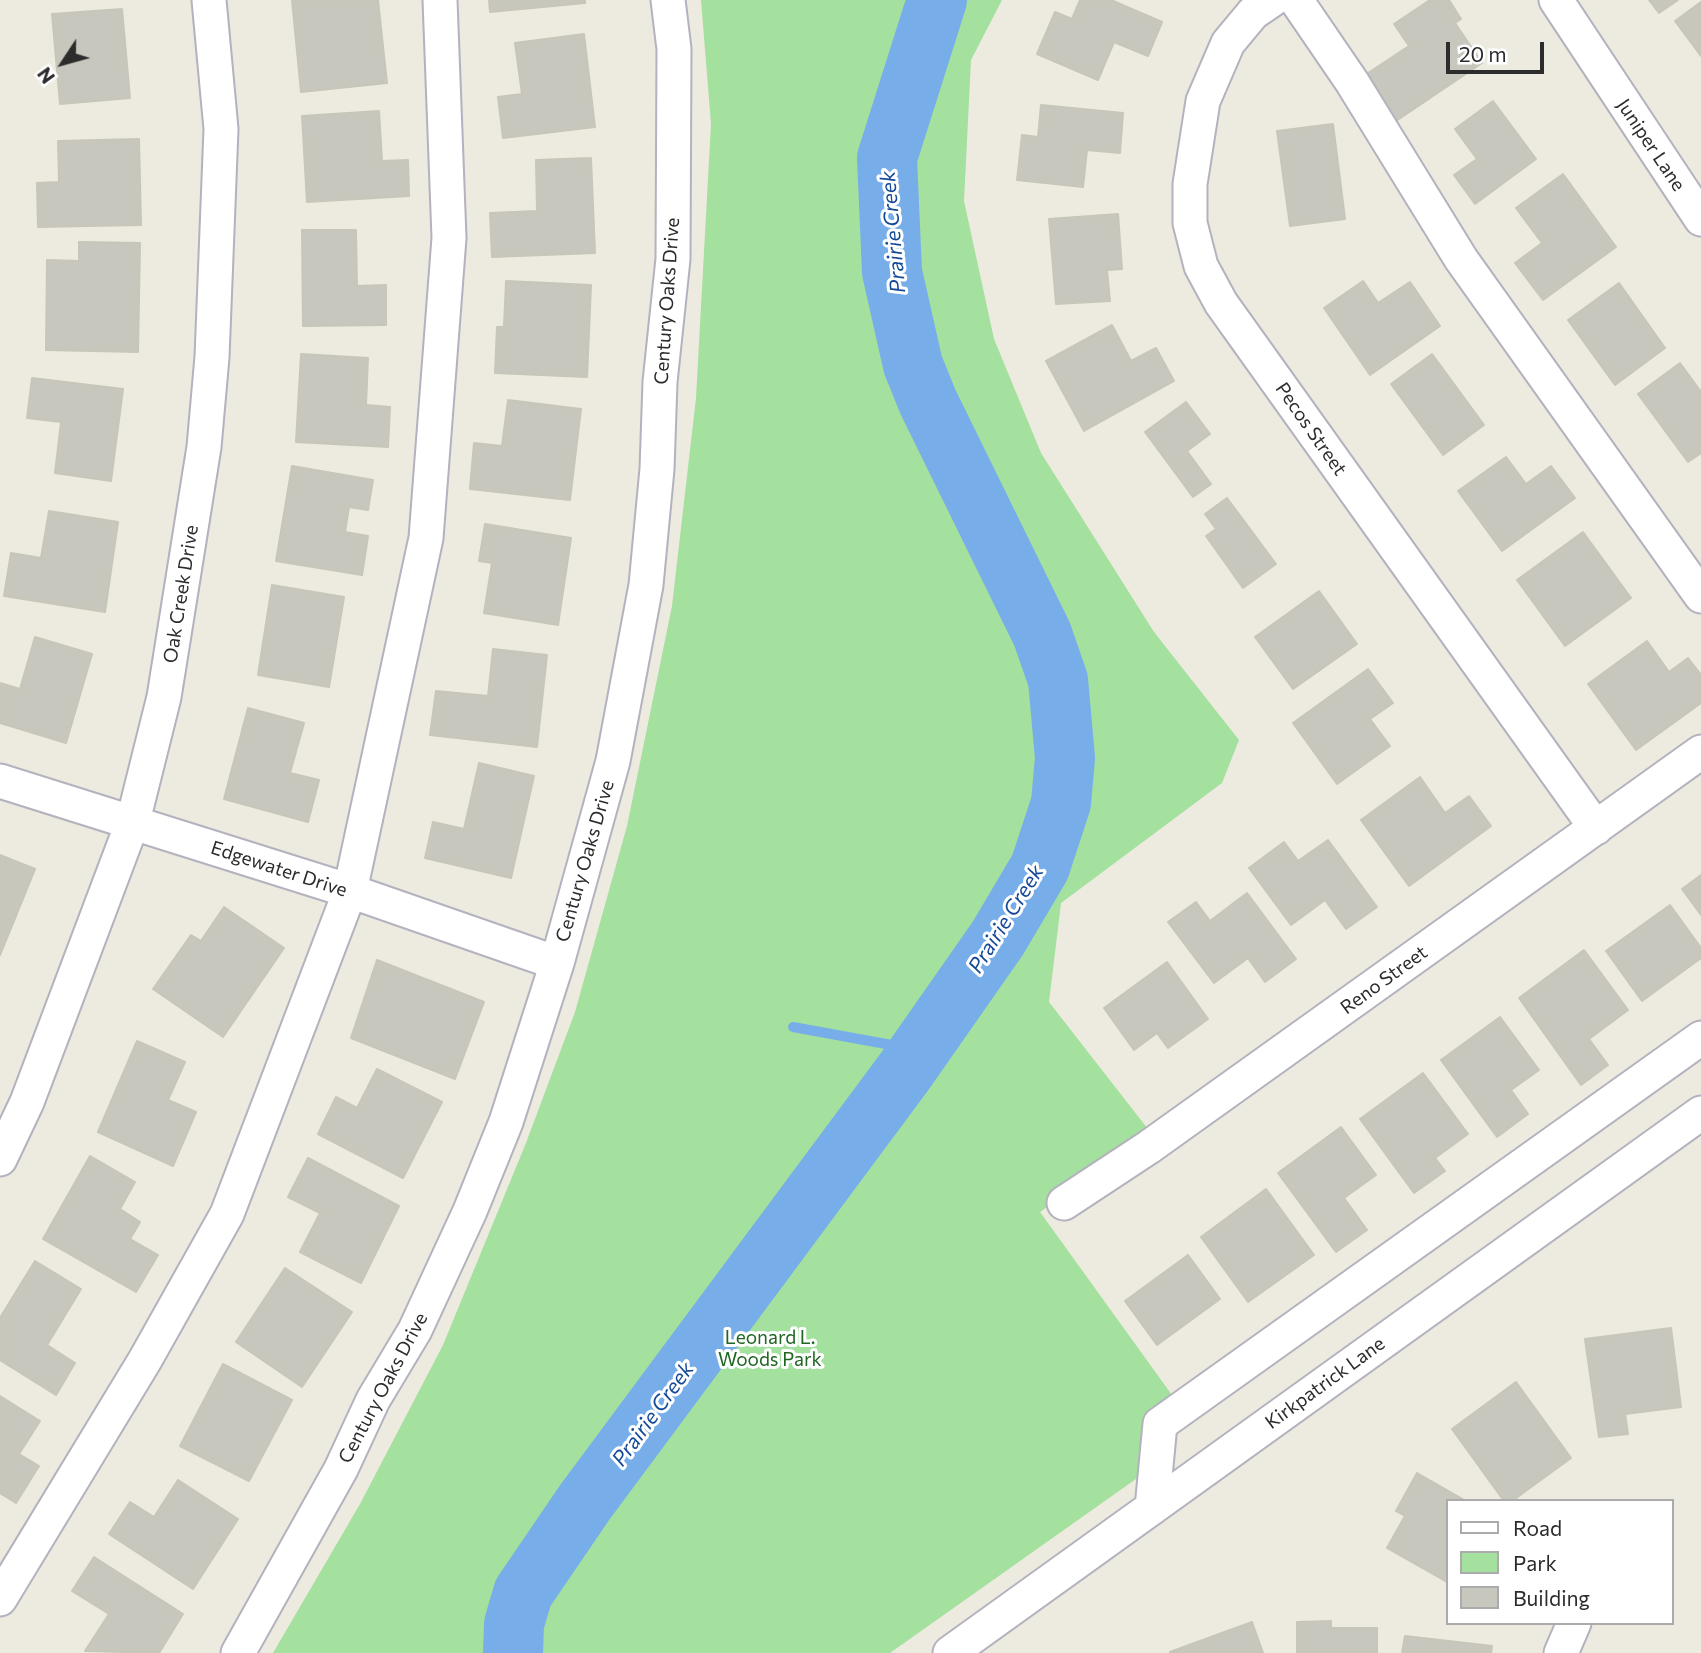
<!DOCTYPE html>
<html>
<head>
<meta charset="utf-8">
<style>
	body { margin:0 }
	#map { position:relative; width:1701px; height:1653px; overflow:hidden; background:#edeadf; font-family:Commissioner,sans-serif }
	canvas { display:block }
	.legend { position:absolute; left:1446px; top:1499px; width:228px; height:126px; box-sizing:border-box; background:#fff; border:2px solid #ababab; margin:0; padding:9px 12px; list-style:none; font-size:21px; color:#2c2c2c }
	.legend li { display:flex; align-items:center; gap:14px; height:35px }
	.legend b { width:35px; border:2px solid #ababab }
	.north { position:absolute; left:28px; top:28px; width:70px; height:70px; -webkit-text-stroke:5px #fff; paint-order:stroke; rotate:234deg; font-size:19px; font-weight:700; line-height:28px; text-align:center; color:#2c2c2c }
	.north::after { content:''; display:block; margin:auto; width:24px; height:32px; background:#2c2c2c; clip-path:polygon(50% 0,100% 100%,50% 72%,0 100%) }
	.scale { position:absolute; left:1446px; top:42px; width:98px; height:32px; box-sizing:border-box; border:4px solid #2c2c2c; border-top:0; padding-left:9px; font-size:21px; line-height:24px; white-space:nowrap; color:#2c2c2c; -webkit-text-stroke:5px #fff; paint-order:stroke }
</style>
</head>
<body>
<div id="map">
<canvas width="1701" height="1653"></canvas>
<ul class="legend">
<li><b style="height:9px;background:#fff"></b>Road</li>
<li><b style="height:19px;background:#a4e09e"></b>Park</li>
<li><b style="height:19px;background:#c8c7be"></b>Building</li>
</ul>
<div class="north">N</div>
<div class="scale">20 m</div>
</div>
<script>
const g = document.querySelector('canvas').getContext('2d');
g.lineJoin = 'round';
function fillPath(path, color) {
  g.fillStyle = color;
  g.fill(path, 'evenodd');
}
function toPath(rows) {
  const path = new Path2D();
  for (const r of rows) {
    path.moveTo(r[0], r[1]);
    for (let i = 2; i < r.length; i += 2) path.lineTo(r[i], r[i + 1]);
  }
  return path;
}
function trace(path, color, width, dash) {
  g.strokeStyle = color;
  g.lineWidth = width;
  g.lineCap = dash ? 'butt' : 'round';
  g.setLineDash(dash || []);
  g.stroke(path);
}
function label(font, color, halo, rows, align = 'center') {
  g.font = font + ' Commissioner,sans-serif';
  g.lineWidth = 6;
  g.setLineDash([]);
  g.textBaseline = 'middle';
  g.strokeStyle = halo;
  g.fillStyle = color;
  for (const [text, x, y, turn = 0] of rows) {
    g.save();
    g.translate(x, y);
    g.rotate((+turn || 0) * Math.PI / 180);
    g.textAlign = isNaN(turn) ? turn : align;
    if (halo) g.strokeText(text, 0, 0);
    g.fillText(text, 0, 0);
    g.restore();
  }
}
fillPath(toPath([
	[701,0,1002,0,971,60,964,201,994,339,1041,453,1154,632,1239,740,1222,783,1061,903,1049,1002,1151,1133,1040,1212,1177,1402,1143,1474,890,1653,273,1653,360,1504,443,1345,526,1143,575,1012,627,826,672,606,696,398,711,124]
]), '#a4e09e');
trace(toPath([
	[793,1027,919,1050]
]), '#77aee9', 10);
trace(toPath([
	[513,1653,514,1624,523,1593,585,1502,905,1071,998,938,1040,867,1061,803,1065,758,1058,680,1042,634,928,402,913,365,892,272,887,158,937,0]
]), '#77aee9', 60);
const building = toPath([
	[292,0,378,0,387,83,301,92,292,0],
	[489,0,585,0,585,3,490,12,489,0],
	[1080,0,1111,0,1162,22,1148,56,1114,42,1098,80,1037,54,1055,12,1072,19,1080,0],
	[1430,0,1449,0,1461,19,1455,23,1482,63,1393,123,1362,77,1409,46,1394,24,1430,0],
	[1649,0,1678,0,1659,13,1649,0],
	[1701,2,1701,56,1675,21,1701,2],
	[122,9,130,98,60,104,52,14,122,9],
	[584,34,595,127,503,138,498,97,522,94,515,43,584,34],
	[1493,101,1536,159,1475,204,1454,175,1477,159,1455,129,1493,101],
	[1041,105,1123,113,1120,153,1087,150,1083,187,1017,180,1022,135,1038,137,1041,105],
	[379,111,382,161,408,160,409,196,307,202,302,116,379,111],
	[1333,124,1345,219,1290,226,1277,131,1333,124],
	[139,139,141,225,38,227,37,183,59,182,58,141,139,139],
	[591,158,595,253,492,257,490,213,537,211,536,160,591,158],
	[1563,174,1616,247,1543,300,1515,263,1542,243,1516,208,1563,174],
	[1118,214,1122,269,1107,270,1110,301,1056,304,1049,219,1118,214],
	[302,230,356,230,357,286,386,285,386,325,303,326,302,230],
	[79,242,140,243,138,352,46,350,47,260,79,261,79,242],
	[506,281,591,285,587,377,495,373,497,327,504,327,506,281],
	[1363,281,1378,303,1410,282,1440,326,1370,375,1324,308,1363,281],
	[1619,283,1665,348,1615,385,1568,320,1619,283],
	[1112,325,1131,361,1156,348,1174,381,1084,431,1046,361,1112,325],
	[301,354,368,358,366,405,390,407,388,447,296,442,301,354],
	[1432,354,1484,425,1443,455,1391,384,1432,354],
	[1680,363,1701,392,1701,453,1688,462,1638,394,1680,363],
	[32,378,123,389,111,481,55,473,61,422,27,418,32,378],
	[508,400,581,409,570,500,470,489,474,443,502,446,508,400],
	[1186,402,1210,434,1187,451,1211,484,1193,497,1145,432,1186,402],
	[1506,457,1526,484,1551,466,1575,498,1502,551,1458,491,1506,457],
	[292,466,373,480,368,510,349,507,345,532,368,536,362,575,276,561,292,466],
	[1227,498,1276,564,1243,588,1206,536,1216,529,1205,514,1227,498],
	[49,511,118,522,105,612,4,596,11,553,41,558,49,511],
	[485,524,571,538,558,625,484,613,492,563,479,561,485,524],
	[1583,532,1631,598,1565,646,1517,580,1583,532],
	[272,585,344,597,329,687,258,675,272,585],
	[1319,591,1357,644,1293,689,1255,637,1319,591],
	[35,637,92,654,66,743,0,723,0,683,20,689,35,637],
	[1647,641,1669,672,1688,658,1701,675,1701,703,1636,750,1588,684,1647,641],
	[493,649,547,655,537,747,430,735,436,691,488,696,493,649],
	[1368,669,1393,703,1370,719,1390,746,1337,784,1293,723,1368,669],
	[248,708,304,723,290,773,319,780,308,822,224,799,248,708],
	[479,763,534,776,511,878,425,858,433,822,464,829,479,763],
	[1420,777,1445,813,1469,796,1491,826,1409,886,1361,820,1420,777],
	[1328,840,1377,907,1346,929,1325,900,1291,925,1249,868,1284,842,1298,861,1328,840],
	[0,855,35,869,0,955,0,855],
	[1701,875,1701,915,1682,889,1701,875],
	[1247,893,1296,959,1265,982,1248,958,1214,983,1168,922,1196,902,1210,921,1247,893],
	[1670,905,1701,948,1701,958,1642,1001,1606,951,1670,905],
	[224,907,284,948,223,1037,153,989,191,935,201,941,224,907],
	[1584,950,1628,1010,1589,1039,1608,1065,1581,1085,1519,998,1584,950],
	[377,960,484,1002,455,1079,351,1038,377,960],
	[1167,962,1208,1019,1168,1048,1157,1033,1134,1050,1104,1008,1167,962],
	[1500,1017,1539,1070,1511,1090,1528,1114,1497,1137,1441,1060,1500,1017],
	[137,1041,185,1062,168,1100,196,1112,173,1166,98,1132,137,1041],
	[377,1069,442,1102,403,1178,318,1134,336,1097,357,1108,377,1069],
	[1423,1073,1468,1134,1435,1158,1445,1171,1414,1193,1360,1119,1423,1073],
	[1341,1127,1376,1175,1344,1198,1367,1230,1336,1252,1278,1173,1341,1127],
	[90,1156,135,1182,120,1209,140,1222,130,1239,158,1255,136,1292,43,1239,90,1156],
	[308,1158,399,1206,361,1283,300,1252,320,1213,288,1197,308,1158],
	[1266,1189,1314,1255,1248,1302,1201,1237,1266,1189],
	[1188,1255,1220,1299,1157,1345,1125,1301,1188,1255],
	[35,1261,81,1289,47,1345,75,1363,56,1395,0,1360,0,1318,35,1261],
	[285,1268,352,1312,302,1387,236,1342,285,1268],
	[1671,1328,1681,1407,1625,1414,1628,1434,1599,1437,1585,1339,1671,1328],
	[223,1364,292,1400,249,1481,180,1446,223,1364],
	[1516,1382,1571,1458,1512,1501,1504,1501,1452,1429,1516,1382],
	[0,1396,40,1421,19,1454,39,1466,16,1503,0,1493,0,1396],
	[1417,1473,1466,1501,1447,1501,1447,1582,1387,1548,1405,1516,1396,1511,1417,1473],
	[178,1480,238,1519,193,1589,109,1534,130,1502,154,1517,178,1480],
	[94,1557,183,1614,159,1653,85,1651,109,1614,72,1591,94,1557],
	[1331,1621,1331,1628,1377,1628,1377,1653,1297,1653,1297,1622,1331,1621],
	[1252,1622,1263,1653,1170,1653,1170,1652,1252,1622],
	[1405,1636,1492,1646,1491,1653,1402,1653,1405,1636]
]);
fillPath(building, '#c8c7be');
trace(building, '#c8c6b8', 2);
const minor = toPath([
	[1272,0,1253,13,1228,43,1203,101,1190,184,1190,223,1201,266,1221,303,1596,828],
	[1296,0,1352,82,1461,259,1701,596],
	[1556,0,1701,219],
	[0,781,350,891,557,963],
	[0,1159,27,1102,133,821,164,697,204,447,212,357,221,129,209,0],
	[1064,1203,1149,1147,1701,752],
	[1152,1508,1160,1424,1701,1038],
	[0,1599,145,1360,227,1214,350,891,426,538,449,238,440,0],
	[238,1653,341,1469,373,1400,415,1330,470,1211,506,1122,557,963,613,761,646,585,657,469,660,382,673,259,674,49,668,0],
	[950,1653,1701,1113],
	[1561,1653,1574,1623]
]);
trace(minor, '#b3b2be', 37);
trace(minor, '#fff', 33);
label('19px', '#2c2c2c', '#fff', [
	["Juniper Lane",1651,145,56],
	["Century Oaks Drive",667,301,-86],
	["Pecos Street",1311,429,55],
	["Oak Creek Drive",181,594,-81],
	["Century Oaks Drive",585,861,-74],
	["Edgewater Drive",279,869,18],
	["Reno Street",1384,980,-36],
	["Kirkpatrick Lane",1325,1383,-36],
	["Century Oaks Drive",383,1388,-62]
]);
label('19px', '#1e6621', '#fff', [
	["Leonard L.",770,1338],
	["Woods Park",770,1360]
]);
label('italic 21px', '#144997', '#fff', [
	["Prairie Creek",893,232,-95],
	["Prairie Creek",1006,919,-58],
	["Prairie Creek",653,1414,-54]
]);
</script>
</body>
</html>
